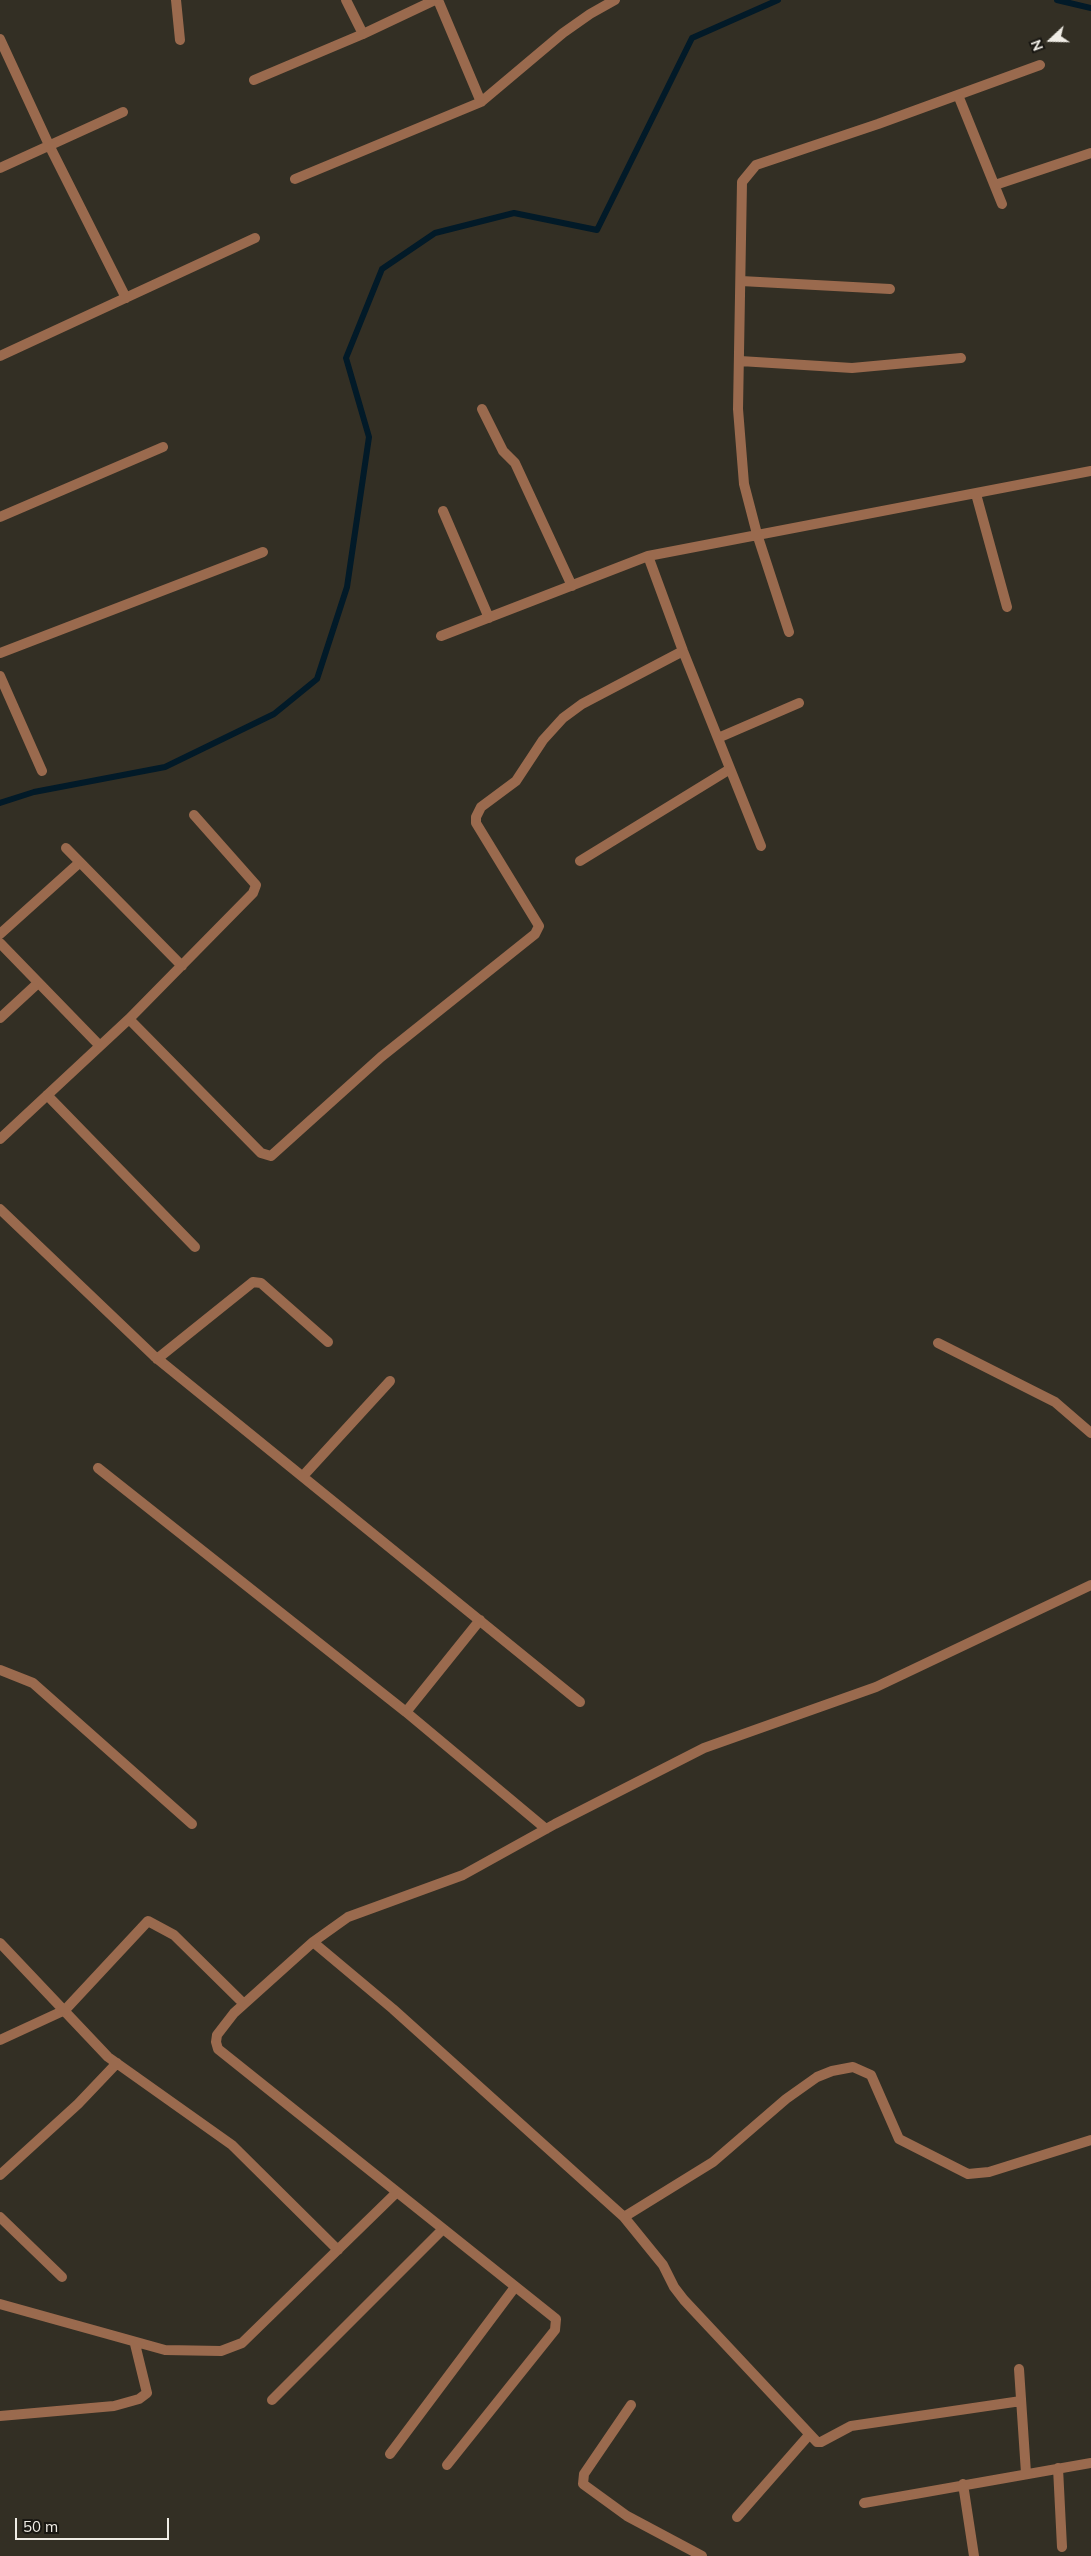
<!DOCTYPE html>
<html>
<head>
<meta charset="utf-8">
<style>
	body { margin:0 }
	#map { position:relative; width:1091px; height:2556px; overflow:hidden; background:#332f24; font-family:Mulish,sans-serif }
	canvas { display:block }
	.north { position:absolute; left:1026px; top:15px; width:50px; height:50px; -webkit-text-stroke:4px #191712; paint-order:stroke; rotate:249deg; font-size:14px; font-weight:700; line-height:20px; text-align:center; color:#efece5 }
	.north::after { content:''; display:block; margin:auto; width:18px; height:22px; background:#efece5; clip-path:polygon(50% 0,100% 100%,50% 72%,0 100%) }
	.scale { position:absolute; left:15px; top:2518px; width:154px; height:22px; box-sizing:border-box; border:2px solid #efece5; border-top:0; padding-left:6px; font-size:15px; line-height:18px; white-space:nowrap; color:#efece5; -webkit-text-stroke:4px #191712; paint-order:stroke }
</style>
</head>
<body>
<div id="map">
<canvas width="1091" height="2556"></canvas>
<div class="north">N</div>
<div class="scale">50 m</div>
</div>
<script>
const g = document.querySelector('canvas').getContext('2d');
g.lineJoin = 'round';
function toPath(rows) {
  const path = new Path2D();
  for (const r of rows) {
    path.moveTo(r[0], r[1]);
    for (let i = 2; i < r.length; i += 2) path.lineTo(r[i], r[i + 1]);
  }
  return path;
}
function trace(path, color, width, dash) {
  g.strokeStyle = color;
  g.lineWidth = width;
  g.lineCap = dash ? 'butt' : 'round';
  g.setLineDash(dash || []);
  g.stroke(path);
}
trace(toPath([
	[1057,0,1091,8],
	[0,803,34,792,165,767,274,714,317,679,347,587,369,437,346,358,382,269,435,233,514,213,597,230,692,38,778,0]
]), '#021a28', 6);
trace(toPath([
	[176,0,180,40],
	[346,0,363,34],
	[438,0,481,102],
	[0,39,49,145,126,298],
	[254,80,363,34,435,0],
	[958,95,1002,204],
	[0,168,123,112],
	[295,179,481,102,563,33,590,14,615,0],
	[995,185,1091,153],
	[741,281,890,289],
	[0,356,255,238],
	[740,361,852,368,961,358],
	[482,409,503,451,515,463,572,586],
	[976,494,1007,607],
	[443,511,489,618],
	[0,517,163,447],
	[648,556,683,651,761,846],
	[789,632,757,534,744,484,738,409,742,182,756,165,878,124,1040,65],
	[441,636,648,556,1091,471],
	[0,653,263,552],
	[0,676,42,771],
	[718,738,799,703],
	[66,848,182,966],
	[580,861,730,769],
	[0,934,79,863],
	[0,943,100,1046],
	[0,1018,38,983],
	[129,1019,261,1153,271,1156,381,1057,535,934,539,926,476,823,476,817,481,807,516,781,543,740,563,718,582,704,683,651],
	[47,1095,195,1247],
	[0,1139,129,1019,253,893,256,885,194,815],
	[0,1209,154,1356,580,1702],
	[938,1343,1055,1402,1091,1433],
	[157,1359,253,1282,261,1283,328,1342],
	[98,1468,406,1712,546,1829],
	[303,1476,390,1381],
	[0,1670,33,1683,192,1824],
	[406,1712,480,1620],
	[313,1942,393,2009,624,2217,663,2265,674,2287,684,2300,817,2442,821,2442,851,2426,1021,2401],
	[0,1943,108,2057,232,2145,338,2250],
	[0,2040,65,2010,148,1921,174,1935,244,2004],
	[0,2175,78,2104,117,2063],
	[0,2217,62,2277],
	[624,2217,713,2162,786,2099,817,2077,832,2071,853,2067,871,2075,899,2139,968,2174,989,2172,1091,2140],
	[0,2304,165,2350,221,2351,242,2343,396,2193],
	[1019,2369,1026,2473],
	[272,2400,442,2230],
	[631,2405,584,2474,583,2484,627,2516,702,2556],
	[0,2416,114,2406,139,2399,147,2393,135,2344],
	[390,2454,515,2287],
	[447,2465,555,2330,556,2319,218,2049,216,2042,217,2035,234,2013,313,1942,348,1917,463,1875,555,1824,704,1748,876,1687,1091,1585],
	[1058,2468,1062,2547],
	[963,2484,974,2556],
	[864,2503,1091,2463],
	[737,2517,809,2435]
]), '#9a6a4e', 10);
</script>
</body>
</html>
